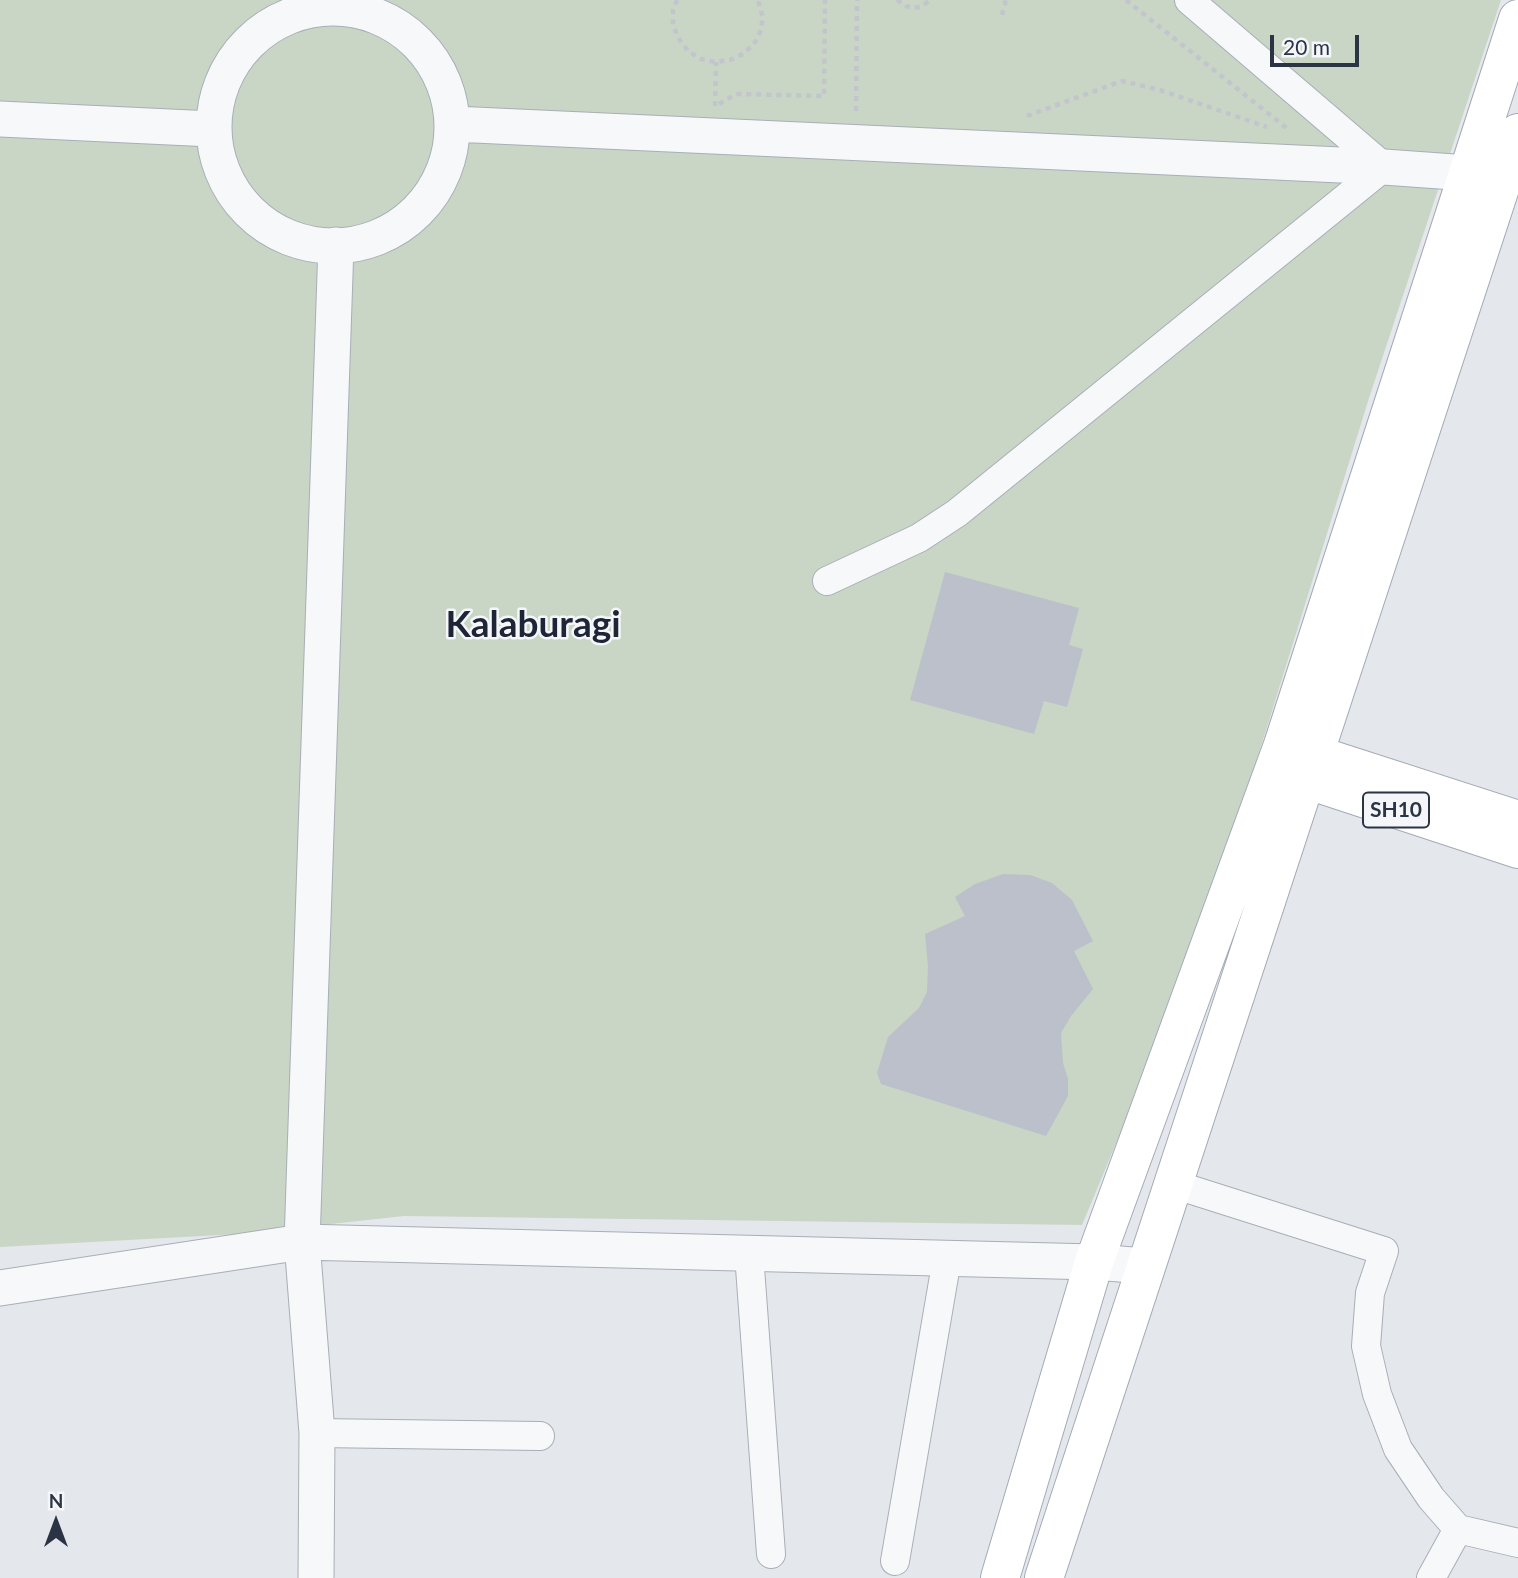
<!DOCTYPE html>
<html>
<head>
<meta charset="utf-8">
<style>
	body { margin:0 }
	#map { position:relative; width:1518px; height:1578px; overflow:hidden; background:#e4e7ec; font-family:Lato,sans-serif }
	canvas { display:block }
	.north { position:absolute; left:21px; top:1487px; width:70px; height:70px; -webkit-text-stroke:5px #f4f6f9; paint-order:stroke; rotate:0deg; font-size:19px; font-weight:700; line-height:28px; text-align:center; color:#2b3445 }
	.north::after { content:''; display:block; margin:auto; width:24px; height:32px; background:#2b3445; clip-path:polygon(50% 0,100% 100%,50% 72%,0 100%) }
	.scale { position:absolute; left:1270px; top:35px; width:89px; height:32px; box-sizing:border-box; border:4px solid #2b3445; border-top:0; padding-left:9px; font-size:21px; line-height:24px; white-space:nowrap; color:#2b3445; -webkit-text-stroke:5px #f4f6f9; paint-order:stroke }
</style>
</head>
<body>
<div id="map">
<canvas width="1518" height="1578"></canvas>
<div class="north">N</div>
<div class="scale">20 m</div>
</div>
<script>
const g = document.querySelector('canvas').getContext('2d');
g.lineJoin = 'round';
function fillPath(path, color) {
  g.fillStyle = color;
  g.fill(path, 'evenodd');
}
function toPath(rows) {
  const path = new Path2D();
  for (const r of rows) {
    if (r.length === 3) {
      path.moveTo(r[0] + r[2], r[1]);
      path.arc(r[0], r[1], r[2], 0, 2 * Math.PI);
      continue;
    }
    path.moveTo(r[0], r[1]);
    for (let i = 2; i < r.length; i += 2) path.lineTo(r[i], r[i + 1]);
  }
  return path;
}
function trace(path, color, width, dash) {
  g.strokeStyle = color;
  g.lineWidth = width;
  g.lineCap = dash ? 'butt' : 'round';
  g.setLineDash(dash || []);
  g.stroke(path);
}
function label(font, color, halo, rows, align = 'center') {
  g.font = font + ' Lato,sans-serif';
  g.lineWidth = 5;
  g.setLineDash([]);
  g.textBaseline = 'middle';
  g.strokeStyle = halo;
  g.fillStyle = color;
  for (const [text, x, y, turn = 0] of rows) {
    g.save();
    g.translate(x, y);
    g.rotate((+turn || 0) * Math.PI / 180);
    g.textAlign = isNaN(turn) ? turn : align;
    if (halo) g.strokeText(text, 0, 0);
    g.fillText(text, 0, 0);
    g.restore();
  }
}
fillPath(toPath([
	[0,0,1501,0,1369,398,1201,940,1082,1225,404,1216,239,1234,0,1247]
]), '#c9d6c5');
fillPath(toPath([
	[945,572,1079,608,1069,645,1083,649,1067,707,1044,701,1034,734,910,700],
	[1003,874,1030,875,1052,883,1072,900,1093,941,1074,951,1093,989,1071,1016,1061,1033,1063,1063,1068,1079,1068,1096,1046,1136,881,1084,877,1073,888,1037,919,1008,927,992,928,966,925,934,965,916,955,897,975,884]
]), '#bbc0ca');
const minor = toPath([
	[827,581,919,538,957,513,1384,167,1189,0],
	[1173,1184,1384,1251,1370,1293,1366,1346,1377,1394,1398,1449,1431,1498,1458,1529,1518,1543],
	[749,1254,771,1554],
	[317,1433,540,1436],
	[895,1561,947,1259],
	[1431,1578,1458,1529]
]);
const tertiary = toPath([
	[333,127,119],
	[0,119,212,129],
	[453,124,1384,167,1468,173],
	[0,1288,302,1242,1094,1262,1146,1266],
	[316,1578,317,1433,302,1242,336,245]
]);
const primary = toPath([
	[1329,759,1518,820],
	[1281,771,1518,849],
	[1000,1578,1094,1262,1283,745,1518,19],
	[1044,1578,1518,133]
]);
trace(minor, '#a9aeb7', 30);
trace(tertiary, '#a9aeb7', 37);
trace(primary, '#a3abb8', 40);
trace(toPath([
	[677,0,673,10,673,25,679,39,688,51,701,59,716,62,730,60,743,54,754,44,760,32,763,18,758,0],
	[897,0,906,6,913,8,920,7,931,0],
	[1126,0,1289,130],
	[1002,15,1006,0],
	[719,104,736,94,824,96,825,0],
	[715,106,716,62],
	[856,111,857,0],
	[1027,116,1122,81,1160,90,1267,127]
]), '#c2c5cb', 4.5, [5, 5]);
trace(minor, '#f7f8fa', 28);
trace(tertiary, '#f7f8fa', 35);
trace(primary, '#fff', 38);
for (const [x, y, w] of [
	[1396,810,66]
]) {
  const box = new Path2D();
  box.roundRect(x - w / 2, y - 17.5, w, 35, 5);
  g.fillStyle = '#f4f6f9';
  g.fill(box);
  trace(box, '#2b3445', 2);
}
label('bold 21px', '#2b3445', null, [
	["SH10",1396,810]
]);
label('bold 37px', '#1d2536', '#f4f6f9', [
	["Kalaburagi",533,625]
]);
</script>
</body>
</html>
